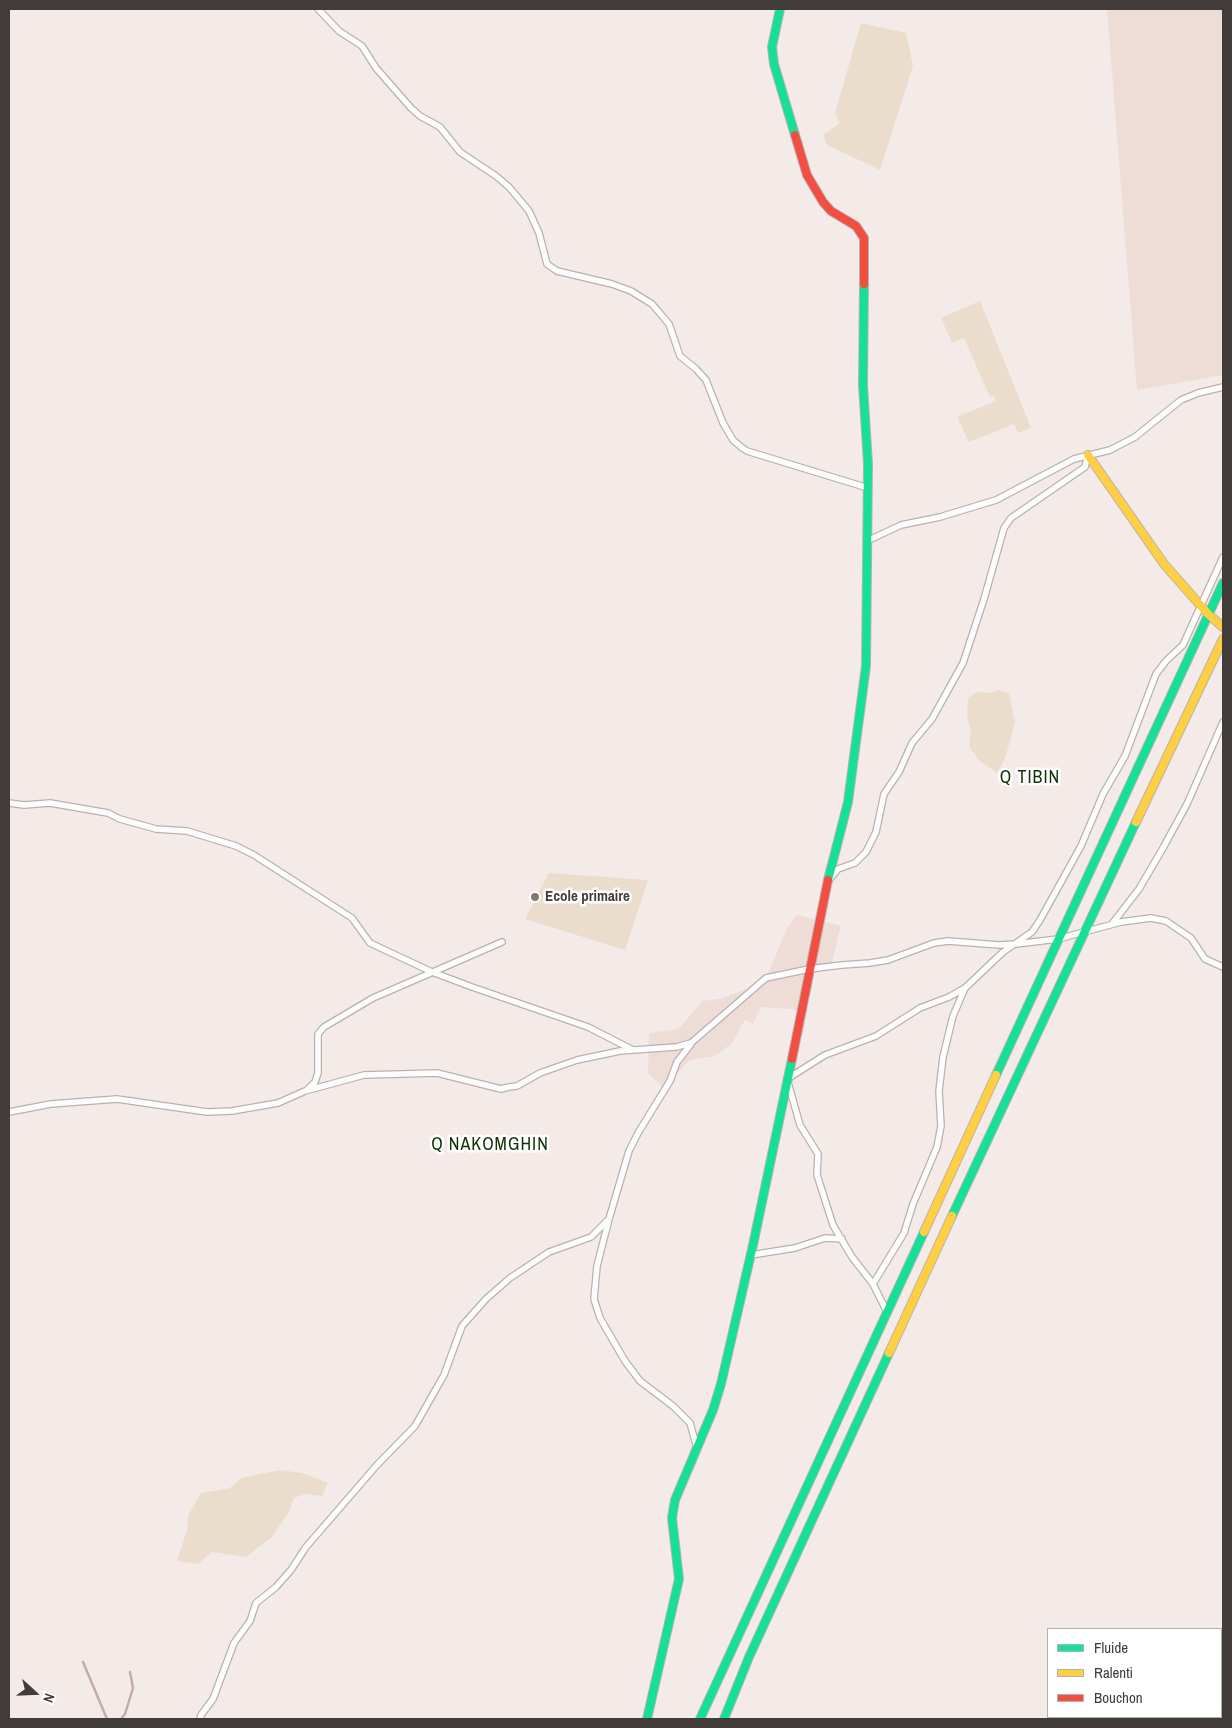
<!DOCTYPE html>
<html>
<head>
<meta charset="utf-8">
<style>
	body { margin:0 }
	#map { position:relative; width:1232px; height:1728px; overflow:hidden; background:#f4ebe8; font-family:"Archivo Narrow",sans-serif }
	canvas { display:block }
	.frame { position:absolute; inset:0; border:10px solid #413c39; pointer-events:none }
	.legend { position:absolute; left:1047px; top:1628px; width:175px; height:90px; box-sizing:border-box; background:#fff; border:1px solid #b3b1b0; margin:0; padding:6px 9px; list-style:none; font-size:15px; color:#413c39 }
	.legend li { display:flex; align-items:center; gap:10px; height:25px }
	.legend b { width:25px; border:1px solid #b3b1b0 }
	.north { position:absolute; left:10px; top:1668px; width:50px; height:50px; -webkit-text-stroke:4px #fff; paint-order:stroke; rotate:110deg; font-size:14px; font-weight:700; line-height:20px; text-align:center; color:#413c39 }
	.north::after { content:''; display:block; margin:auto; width:18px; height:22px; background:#413c39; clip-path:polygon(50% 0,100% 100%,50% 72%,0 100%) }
</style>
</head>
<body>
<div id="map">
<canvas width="1232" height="1728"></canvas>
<div class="frame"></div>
<ul class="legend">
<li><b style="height:6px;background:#16e098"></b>Fluide</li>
<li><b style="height:6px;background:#ffcf43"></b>Ralenti</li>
<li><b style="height:6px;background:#f24e42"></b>Bouchon</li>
</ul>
<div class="north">N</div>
</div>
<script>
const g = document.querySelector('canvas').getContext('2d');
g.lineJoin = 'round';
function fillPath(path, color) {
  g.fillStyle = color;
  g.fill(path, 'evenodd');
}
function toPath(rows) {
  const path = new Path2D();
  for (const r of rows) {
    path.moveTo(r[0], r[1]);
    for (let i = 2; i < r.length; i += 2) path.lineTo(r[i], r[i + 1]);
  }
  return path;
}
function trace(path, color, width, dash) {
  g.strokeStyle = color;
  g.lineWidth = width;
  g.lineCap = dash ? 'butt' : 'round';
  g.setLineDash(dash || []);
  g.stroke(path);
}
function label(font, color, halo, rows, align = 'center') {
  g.font = font + ' "Archivo Narrow",sans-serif';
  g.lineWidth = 5;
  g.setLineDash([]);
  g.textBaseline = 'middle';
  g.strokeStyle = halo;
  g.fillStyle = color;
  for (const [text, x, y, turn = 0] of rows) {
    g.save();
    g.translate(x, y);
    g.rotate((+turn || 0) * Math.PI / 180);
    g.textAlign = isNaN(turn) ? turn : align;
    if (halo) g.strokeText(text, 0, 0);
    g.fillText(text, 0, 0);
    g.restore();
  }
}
fillPath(toPath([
	[1107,9,1223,9,1223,375,1137,390],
	[797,915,841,926,831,966,809,970,802,1010,761,1007,753,1024,745,1020,732,1043,715,1056,690,1060,670,1081,665,1089,648,1073,649,1033,678,1029,703,1001,723,998,748,988,766,978,787,928]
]), '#eeddd7');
fillPath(toPath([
	[861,23,906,33,913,66,880,170,827,145,823,135,840,123,835,113],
	[980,301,1031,428,1018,433,1014,424,969,442,957,417,996,401,993,395,990,397,964,338,952,343,941,318],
	[998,690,1009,693,1015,722,1005,759,997,773,980,761,969,747,971,731,967,716,968,698,977,692,989,693],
	[549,873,648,880,625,950,525,919],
	[280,1470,302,1473,328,1483,322,1496,305,1494,294,1498,289,1512,272,1537,246,1557,212,1552,198,1564,177,1561,187,1530,188,1516,201,1493,230,1488,241,1478]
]), '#eaddcc');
trace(toPath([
	[83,1662,107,1719],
	[121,1719,125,1714,133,1688,130,1672]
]), '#c4abaf', 2.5);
const street = toPath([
	[318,9,339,31,362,46,376,68,411,108,420,116,440,127,460,152,496,176,509,187,529,211,539,233,547,264,557,271,612,284,631,291,652,304,669,324,680,356,696,369,706,380,723,423,733,440,741,447,747,451,868,488],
	[867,541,901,525,940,517,996,500,1074,459,1110,450,1135,437,1181,400,1198,393,1223,387],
	[9,803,24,805,50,803,108,813,120,819,156,829,187,831,236,846,254,855,352,918,370,943,432,972,472,987,588,1027,633,1050],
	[829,880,838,869,855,863,866,852,876,832,884,794,899,772,912,743,932,719,963,663,984,599,1004,528,1011,518,1085,467,1088,455],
	[1112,924,1139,889,1163,848,1187,804,1223,722],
	[691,1044,677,1062,670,1081,638,1133,629,1151,609,1219,597,1266,594,1299,600,1318,625,1361,640,1381,673,1406,690,1423,697,1448],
	[307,1090,315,1082,318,1073,318,1034,324,1027,373,998,502,942],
	[9,1112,51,1104,117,1099,207,1112,232,1111,278,1103,305,1091,364,1075,437,1073,501,1089,509,1087,517,1086,540,1073,577,1060,620,1051,676,1047,691,1043,766,978,809,969,842,965,870,963,888,960,934,943,948,941,999,945,1016,944,1058,939,1121,922,1151,918,1166,921,1191,938,1205,959,1223,967],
	[751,1255,795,1248,825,1238,842,1239],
	[873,1284,852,1257,833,1225,817,1175,818,1154,800,1125,787,1079,825,1055,876,1036,920,1008,949,997,965,988,1003,952,1032,932,1040,920,1081,846,1103,794,1125,756,1156,674,1166,661,1183,645,1223,557],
	[887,1312,873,1284,904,1233,913,1204,937,1147,941,1126,939,1091,943,1057,953,1016,965,988],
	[200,1719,201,1715,213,1699,234,1643,250,1621,256,1603,276,1587,291,1570,306,1547,377,1465,415,1426,444,1375,462,1326,486,1299,510,1278,549,1252,591,1237,609,1219]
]);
const fast = toPath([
	[780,9,772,47,774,64,795,135],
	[828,880,848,802,866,666,868,464,863,385,864,284],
	[996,1075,1223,583],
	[952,1216,1136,822],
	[647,1719,679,1579,672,1518,675,1500,713,1410,721,1384,753,1245,792,1059],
	[700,1719,924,1232],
	[724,1719,749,1657,889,1353]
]);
const slow = toPath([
	[1088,455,1164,564,1208,614,1223,627],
	[1136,822,1223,639],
	[924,1232,996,1075],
	[889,1353,952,1216]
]);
const jam = toPath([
	[795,135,807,175,823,202,831,211,856,226,864,238,864,284],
	[792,1059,828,880]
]);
trace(street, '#b8b2af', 8);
trace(fast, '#b8b2af', 10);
trace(slow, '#b8b2af', 10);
trace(jam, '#b8b2af', 10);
trace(street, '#fdfcfc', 5.5);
trace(fast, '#16e098', 8);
trace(slow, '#ffcf43', 8);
trace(jam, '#f24e42', 8);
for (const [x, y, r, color] of [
	[535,897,5,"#807976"]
]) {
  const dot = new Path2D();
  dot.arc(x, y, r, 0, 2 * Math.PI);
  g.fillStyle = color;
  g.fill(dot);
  trace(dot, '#fff', 2);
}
label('bold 15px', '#413c39', '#fff', [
	["Ecole primaire",545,897]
], 'left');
g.letterSpacing = '1px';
label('18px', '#123306', '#fff', [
	["Q TIBIN",1030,778],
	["Q NAKOMGHIN",490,1145]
]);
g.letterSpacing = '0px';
</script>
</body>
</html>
